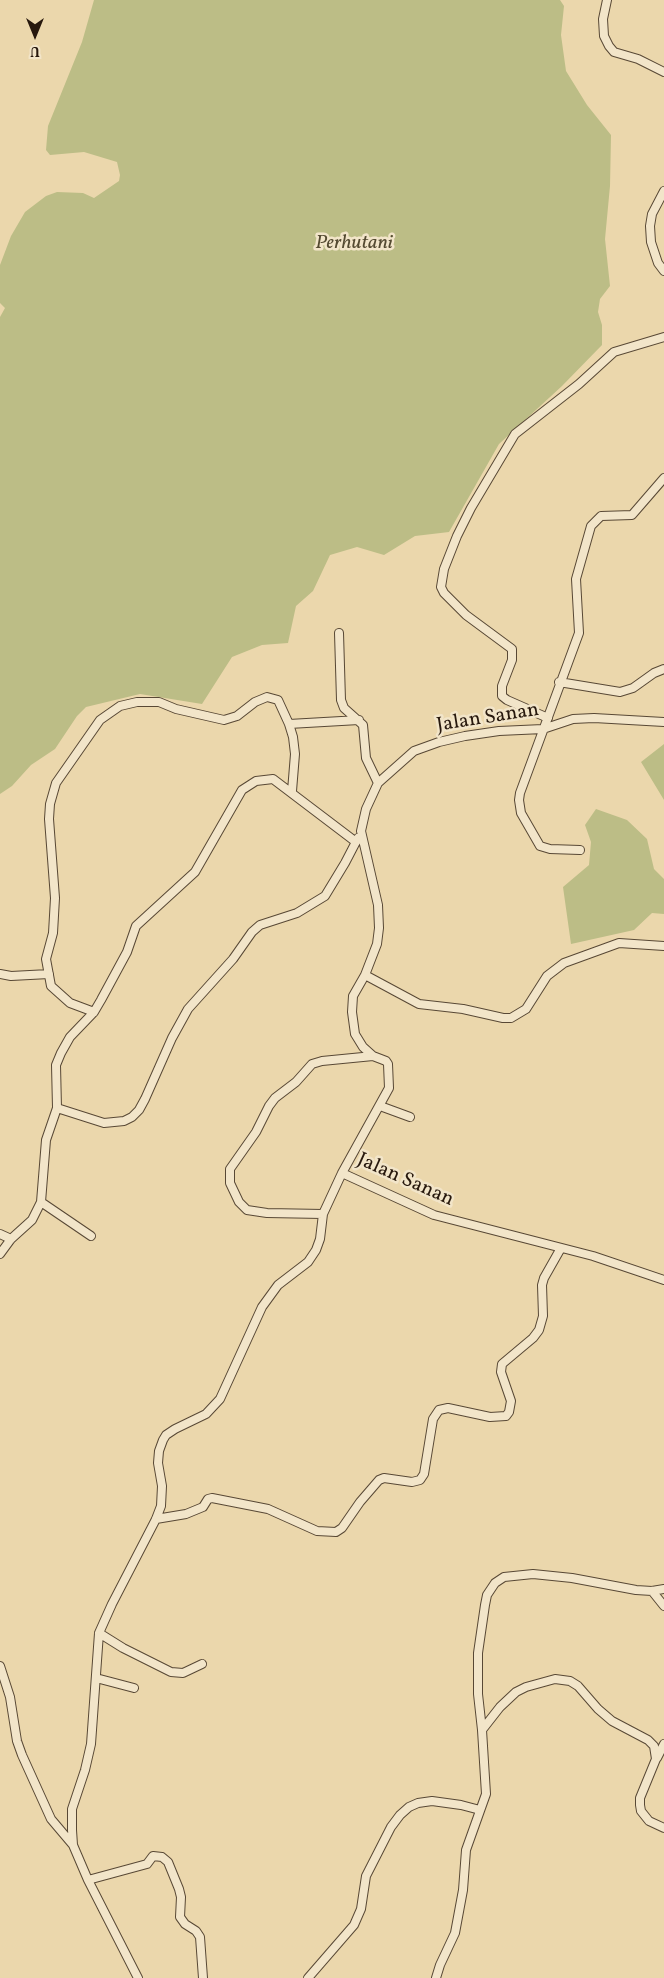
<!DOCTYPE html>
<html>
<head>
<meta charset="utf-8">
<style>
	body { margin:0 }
	#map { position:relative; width:664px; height:1978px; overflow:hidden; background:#ebd7ac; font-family:Vollkorn,serif }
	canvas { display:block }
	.north { position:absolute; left:10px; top:10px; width:50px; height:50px; -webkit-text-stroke:4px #f2e5c9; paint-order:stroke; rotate:180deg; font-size:14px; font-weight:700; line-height:20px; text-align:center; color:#27180d }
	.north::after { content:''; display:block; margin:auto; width:18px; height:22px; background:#27180d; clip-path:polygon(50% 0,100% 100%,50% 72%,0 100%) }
</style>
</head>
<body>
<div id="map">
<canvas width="664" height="1978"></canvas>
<div class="north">U</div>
</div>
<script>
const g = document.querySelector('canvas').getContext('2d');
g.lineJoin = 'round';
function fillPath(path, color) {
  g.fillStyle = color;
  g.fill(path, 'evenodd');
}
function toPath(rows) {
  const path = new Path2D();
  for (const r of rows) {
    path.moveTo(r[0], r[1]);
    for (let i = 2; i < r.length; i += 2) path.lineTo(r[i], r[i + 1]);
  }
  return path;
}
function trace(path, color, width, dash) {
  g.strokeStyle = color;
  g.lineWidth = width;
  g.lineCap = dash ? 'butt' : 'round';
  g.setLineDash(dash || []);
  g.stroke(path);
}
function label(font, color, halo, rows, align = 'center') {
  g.font = font + ' Vollkorn,serif';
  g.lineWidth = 5;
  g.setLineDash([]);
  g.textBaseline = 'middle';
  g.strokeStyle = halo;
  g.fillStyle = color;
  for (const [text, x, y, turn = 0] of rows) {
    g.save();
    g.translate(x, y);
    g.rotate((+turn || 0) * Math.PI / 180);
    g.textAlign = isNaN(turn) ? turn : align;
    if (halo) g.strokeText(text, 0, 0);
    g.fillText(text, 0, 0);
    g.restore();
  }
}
fillPath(toPath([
	[94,0,560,0,564,6,561,35,566,71,587,105,611,135,610,186,605,239,610,286,600,299,598,312,602,325,602,345,562,386,499,444,449,532,415,536,384,555,357,547,330,555,313,591,296,606,288,643,262,645,232,657,202,704,140,694,86,707,77,716,55,749,31,765,12,786,0,794,0,317,5,308,0,303,0,265,11,236,25,212,46,196,57,192,83,193,94,198,119,181,120,175,117,162,84,152,50,155,46,150,48,126,82,42],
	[664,744,664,800,641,762],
	[596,809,627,820,647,839,654,869,664,879,664,914,652,913,634,930,571,944,563,887,589,865,591,842,585,825]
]), '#bcbd86');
const minor = toPath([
	[607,0,603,19,604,36,609,46,614,52,638,59,664,72],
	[664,191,652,214,650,226,651,242,658,263,664,271],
	[339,633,341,700,344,708,363,725,366,758,378,783],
	[559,682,620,692,633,688,654,673,664,669],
	[548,718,507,700,502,696,502,686,512,660,512,649,466,615,444,593,441,587,444,569,457,536,471,508,515,434,579,384,614,352,664,337],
	[664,722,594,718,573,719,543,729,499,731,465,736,439,742,414,751,378,783,366,809,361,831,378,905,379,928,377,944,365,975,353,996,352,1012,355,1034,363,1047,373,1056,386,1061,388,1064,389,1088,342,1173,434,1215,593,1256,664,1280],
	[289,724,359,720],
	[580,850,550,849,540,846,521,813,519,800,520,793,579,633,576,579,591,526,601,516,632,515,664,478],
	[0,974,11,976,49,974],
	[365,975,419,1004,463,1009,503,1018,511,1018,526,1009,547,976,564,963,619,943,664,946],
	[94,1012,70,1003,51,986,46,959,53,933,55,898,49,819,50,804,56,783,100,720,120,706,137,702,159,702,176,709,224,720,237,716,255,702,267,697,278,700,289,724,293,737,295,754,292,791],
	[380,1106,410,1117],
	[57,1108,104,1123,124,1121,132,1117,139,1110,145,1099,172,1038,188,1009,233,959,252,932,260,925,297,913,325,896,345,863,358,838],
	[41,1202,91,1236],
	[323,1214,267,1213,247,1210,239,1202,230,1183,230,1169,256,1132,269,1106,275,1098,296,1082,312,1064,322,1061,373,1056],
	[0,1234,11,1239],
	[0,1254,11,1239,32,1220,41,1202,46,1140,57,1108,56,1065,61,1053,70,1037,94,1012,101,1000,127,952,136,926,195,872,242,790,256,781,273,779,356,842],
	[156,1519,186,1514,203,1507,208,1499,212,1498,268,1509,317,1531,336,1532,342,1528,360,1502,379,1480,384,1478,412,1482,420,1480,424,1474,433,1419,439,1410,448,1408,490,1417,506,1416,509,1412,511,1401,501,1372,502,1364,533,1338,539,1330,543,1316,542,1285,544,1278,561,1248],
	[652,1591,664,1606],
	[99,1633,123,1648,171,1672,183,1673,202,1664],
	[0,1666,10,1697,17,1741,22,1755,51,1819,73,1845],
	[96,1678,134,1688],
	[482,1730,478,1694,478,1653,485,1605,487,1595,495,1583,504,1577,533,1574,572,1578,636,1590,652,1591,664,1589],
	[657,1758,664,1744],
	[88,1880,147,1864,153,1856,162,1857,168,1862,179,1889,181,1897,180,1917,185,1924,196,1931,200,1937,203,1978],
	[138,1978,88,1880,73,1845,72,1830,72,1809,85,1770,91,1744,99,1633,112,1604,156,1519,161,1506,162,1486,158,1463,159,1451,163,1440,166,1435,175,1429,206,1414,220,1399,262,1307,278,1285,308,1262,316,1250,320,1239,323,1214,342,1173],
	[308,1978,354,1925,361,1909,366,1876,391,1827,400,1815,409,1807,418,1803,432,1801,461,1805,480,1810],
	[436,1978,440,1965,455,1933,463,1890,466,1850,486,1794,482,1730,500,1707,516,1692,526,1687,555,1679,570,1681,578,1686,598,1709,612,1721,648,1740,654,1746,656,1759,640,1798,640,1805,641,1811,649,1821,664,1828]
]);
trace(minor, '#584835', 10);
trace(minor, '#f2e5c9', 8);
label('italic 20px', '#544a31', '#f2e5c9', [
	["Perhutani",354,244]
]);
label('20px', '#27180d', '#f2e5c9', [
	["Jalan Sanan",488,719,-9],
	["Jalan Sanan",405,1181,24]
]);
</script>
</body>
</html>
